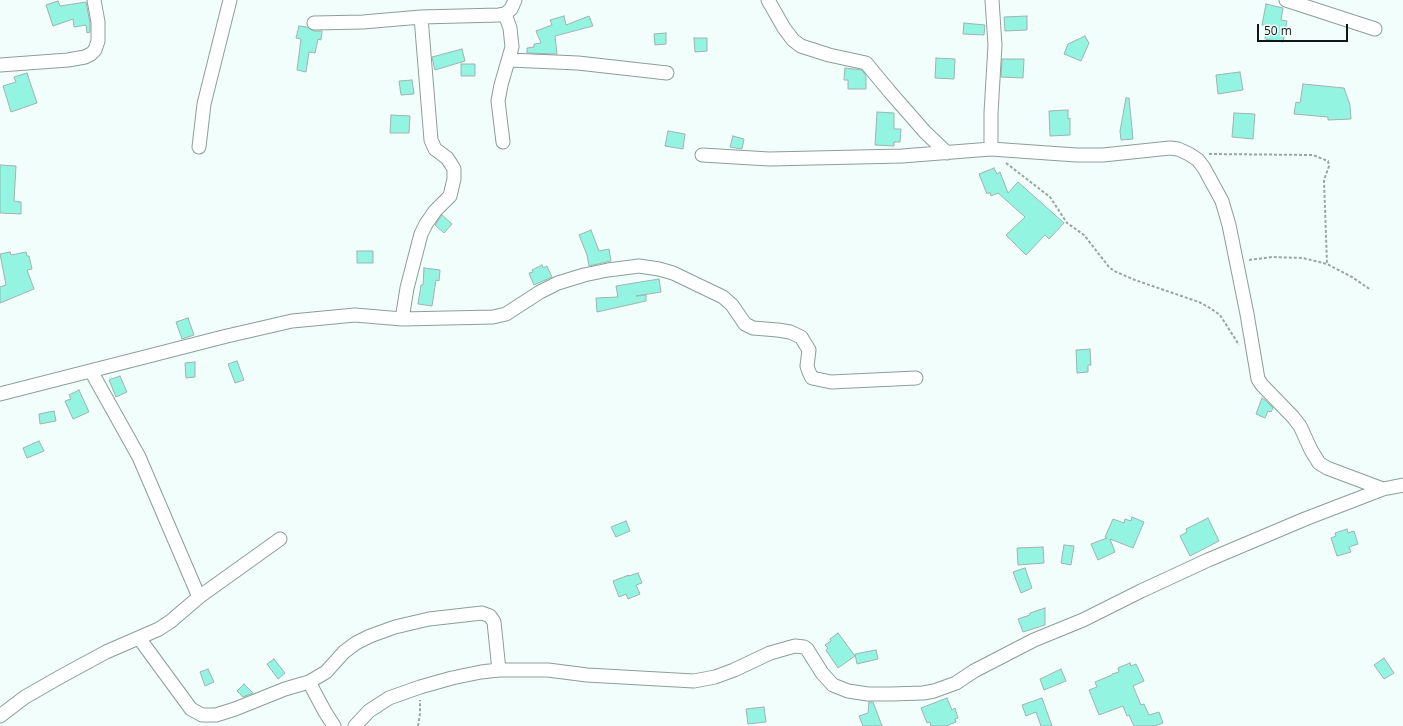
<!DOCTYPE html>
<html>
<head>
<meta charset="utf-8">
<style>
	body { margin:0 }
	#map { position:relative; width:1403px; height:726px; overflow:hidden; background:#f2fefb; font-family:"Open Sans",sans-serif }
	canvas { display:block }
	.scale { position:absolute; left:1257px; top:24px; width:91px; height:18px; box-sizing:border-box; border:2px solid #101715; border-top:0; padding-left:5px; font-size:12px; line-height:14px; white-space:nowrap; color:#101715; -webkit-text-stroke:3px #f2fefb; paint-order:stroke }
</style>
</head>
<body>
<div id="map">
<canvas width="1403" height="726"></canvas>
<div class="scale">50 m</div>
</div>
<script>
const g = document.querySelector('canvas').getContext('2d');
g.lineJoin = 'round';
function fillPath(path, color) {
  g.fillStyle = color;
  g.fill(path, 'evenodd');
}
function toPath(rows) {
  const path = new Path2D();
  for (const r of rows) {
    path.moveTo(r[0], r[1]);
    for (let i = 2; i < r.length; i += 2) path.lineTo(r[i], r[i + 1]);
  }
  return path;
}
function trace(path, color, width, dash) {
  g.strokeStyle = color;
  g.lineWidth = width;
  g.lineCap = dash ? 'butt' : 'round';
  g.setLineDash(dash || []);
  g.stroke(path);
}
const building = toPath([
	[58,1,60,6,86,2,90,23,90,32,87,33,86,25,74,27,73,19,53,26,46,5,58,1],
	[1266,4,1283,8,1281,20,1287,21,1283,42,1265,39,1267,25,1262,25,1266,4],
	[564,16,566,25,589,16,593,26,555,36,557,54,527,53,527,48,534,47,534,44,541,43,536,31,552,25,550,20,564,16],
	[1027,16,1027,30,1005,31,1004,17,1027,16],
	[964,23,985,25,984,35,963,34,964,23],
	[299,26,307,27,314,31,322,31,321,40,318,39,315,53,309,52,306,72,297,70,301,39,296,38,299,26],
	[666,33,666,44,655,45,654,34,666,33],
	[1085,36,1089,43,1081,61,1064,54,1068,44,1085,36],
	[694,38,707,38,707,51,695,52,694,38],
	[462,49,465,61,435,70,432,57,462,49],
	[936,58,955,59,954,79,935,78,936,58],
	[1002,59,1024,59,1023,78,1001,77,1002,59],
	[461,64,475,64,475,76,461,76,461,64],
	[845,68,862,70,866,76,866,89,848,89,848,80,844,80,845,68],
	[1240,72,1243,90,1218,94,1216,75,1240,72],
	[27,73,37,103,11,112,3,86,16,82,14,77,27,73],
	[412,80,414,94,401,95,399,81,412,80],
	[1303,84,1344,88,1350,105,1351,119,1328,120,1328,117,1294,114,1296,102,1300,103,1303,84],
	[1126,98,1129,98,1133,139,1121,140,1120,131,1126,98],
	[1068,110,1068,119,1070,118,1070,135,1050,136,1049,111,1068,110],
	[877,112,894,113,894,129,901,129,900,142,894,142,894,146,875,145,877,112],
	[1234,113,1255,114,1253,139,1232,137,1234,113],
	[391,115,410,116,409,133,390,133,391,115],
	[668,131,685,134,683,149,665,146,668,131],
	[733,136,744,139,742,149,730,147,733,136],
	[0,165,16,166,14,201,21,202,21,214,0,213,0,165],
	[994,168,997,174,1000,172,1008,193,1018,182,1064,223,1049,239,1045,235,1026,255,1006,235,1025,217,998,193,991,196,990,192,987,194,979,174,994,168],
	[442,215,452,224,444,233,435,225,442,215],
	[591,230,599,251,609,249,611,261,589,266,587,255,579,235,591,230],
	[357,251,373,251,373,263,357,263,357,251],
	[10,252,11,255,26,252,27,256,29,256,32,269,27,270,34,289,0,303,0,287,6,285,0,254,10,252],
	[542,265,543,268,547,266,552,277,534,285,529,273,533,272,532,270,542,265],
	[424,268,440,270,439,281,436,280,432,306,418,304,421,285,423,285,424,268],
	[659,279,661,292,636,296,646,295,646,301,597,312,596,298,618,297,616,286,659,279],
	[188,318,194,335,182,339,176,322,188,318],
	[1090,349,1091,365,1088,365,1088,372,1077,373,1076,350,1090,349],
	[237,361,244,380,235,383,228,364,237,361],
	[195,362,195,377,186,378,185,363,195,362],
	[120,376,127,392,116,397,109,380,120,376],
	[79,390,89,412,73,419,65,401,71,399,69,395,79,390],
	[1262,398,1265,400,1273,408,1271,412,1268,411,1265,418,1256,414,1262,398],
	[54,411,56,421,40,424,39,414,54,411],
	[39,441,44,451,27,458,23,448,39,441],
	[1132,517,1144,522,1133,548,1110,539,1115,552,1098,560,1091,544,1107,538,1105,537,1113,519,1124,523,1125,519,1131,521,1132,517],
	[1208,518,1219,541,1190,556,1180,536,1187,532,1186,529,1208,518],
	[626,521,630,531,616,537,611,527,626,521],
	[1347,529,1348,533,1354,531,1358,544,1349,547,1351,552,1337,556,1331,538,1336,536,1335,533,1347,529],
	[1064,545,1074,546,1071,565,1061,563,1064,545],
	[1043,547,1044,563,1018,565,1017,548,1043,547],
	[1025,568,1032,588,1021,593,1013,572,1025,568],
	[638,573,642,583,636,585,640,594,628,599,626,594,619,597,613,581,629,575,629,576,638,573],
	[1045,608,1045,625,1023,632,1018,619,1030,615,1030,613,1045,608],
	[838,633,855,656,838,668,826,650,828,648,825,645,831,641,830,639,838,633],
	[876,650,878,659,857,664,855,654,876,650],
	[1384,658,1394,673,1384,679,1374,665,1384,658],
	[274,659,285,673,278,679,267,664,274,659],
	[1130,663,1131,666,1136,664,1144,681,1133,686,1141,705,1144,704,1149,715,1159,712,1163,723,1155,726,1134,726,1129,715,1127,716,1123,706,1099,715,1089,690,1097,687,1095,682,1112,675,1112,674,1119,672,1118,668,1130,663],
	[208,669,214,682,205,686,200,672,208,669],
	[1061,669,1066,681,1044,690,1040,679,1061,669],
	[244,684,253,693,243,697,237,691,244,684],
	[947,698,952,710,955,708,958,718,955,719,956,722,946,726,931,726,930,722,927,723,921,708,947,698],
	[1042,698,1052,726,1041,726,1036,712,1026,716,1022,705,1042,698],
	[869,702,873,702,882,726,863,726,859,716,868,713,869,702],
	[764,707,766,722,748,724,746,709,764,707]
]);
fillPath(building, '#93f4e1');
trace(building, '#a0b3af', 1);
const street = toPath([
	[768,0,784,28,793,40,801,46,829,55,866,63,890,92,925,132,947,153],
	[1286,0,1375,29],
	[314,23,363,22,421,17,499,15,505,14,511,9,515,0],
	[509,60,578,63,667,73],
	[0,65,68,60,85,57,91,54,95,50,98,41,98,22,94,0],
	[503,142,498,101,501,85,512,47,510,28,505,14],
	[199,147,204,104,230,0],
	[991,149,991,113,995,45,992,0],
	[702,155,769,159,814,158,902,156,991,149,1076,155,1103,155,1170,148,1178,149,1189,154,1198,160,1204,168,1222,201,1229,225,1247,314,1258,379,1262,385,1293,417,1300,426,1311,450,1319,463,1327,468,1383,489],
	[402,319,407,288,421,234,426,224,435,211,450,196,454,179,454,169,451,164,447,158,435,149,431,140,421,17],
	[91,371,139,457,199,597],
	[0,394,227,336,292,321,355,315,402,319,493,317,506,314,540,292,558,283,584,275,608,270,639,266,659,269,673,273,723,297,732,305,745,324,753,328,778,330,790,332,801,337,809,350,807,366,809,372,812,378,831,382,916,378],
	[139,638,191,709,202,715,216,715,235,709,285,689,309,682,326,672,344,652,356,643,370,636,395,627,429,619,482,613,490,616,494,622,499,670],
	[309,682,325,712,334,726],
	[0,716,25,697,60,677,106,652,159,629,171,621,199,597,280,539],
	[355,726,369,711,389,698,420,687,452,678,481,672,499,670,548,670,587,675,694,681,715,677,734,670,770,653,795,646,804,647,807,649,822,673,833,685,848,691,868,694,891,694,923,693,934,691,956,683,974,671,1034,640,1083,620,1141,591,1208,560,1305,519,1383,489,1403,485]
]);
trace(street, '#8b9e99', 15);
trace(toPath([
	[1209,154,1313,155,1328,161,1329,166,1324,180,1327,264],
	[1006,163,1050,197,1067,223,1084,235,1109,267,1114,271,1135,280,1199,302,1210,308,1220,315,1239,345],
	[1249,260,1272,257,1303,258,1327,264,1352,277,1371,290],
	[418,726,420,714,420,700]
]), '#9aa4a2', 2, [3, 2]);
trace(street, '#fff', 13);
</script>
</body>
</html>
